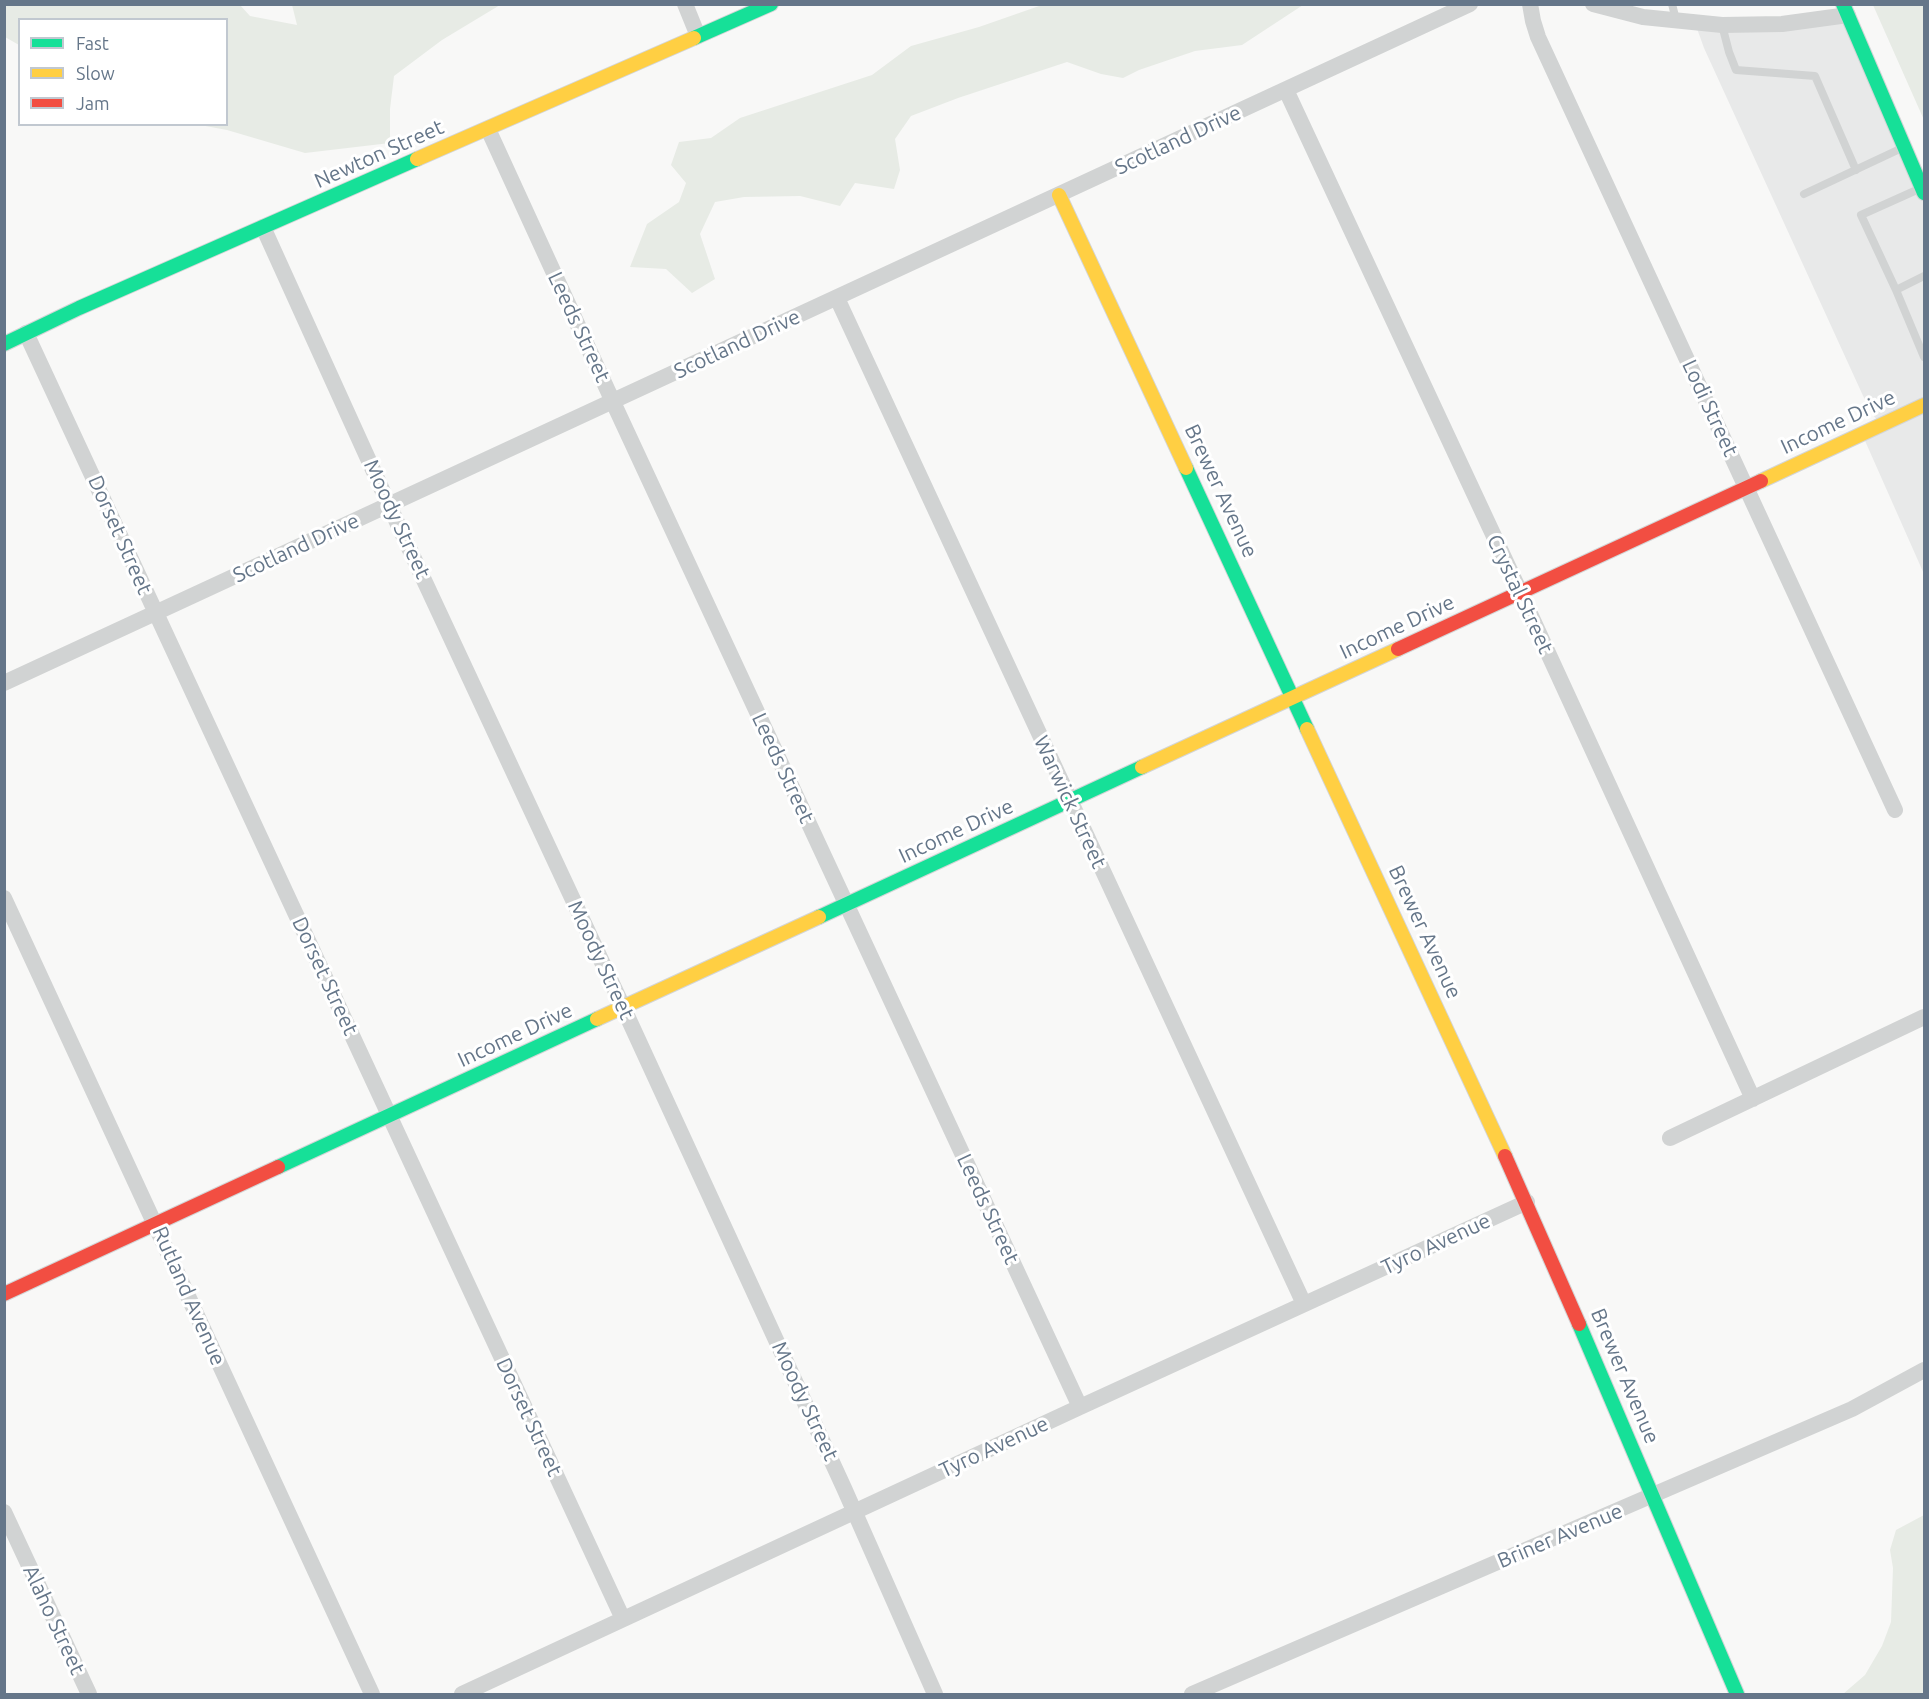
<!DOCTYPE html>
<html>
<head>
<meta charset="utf-8">
<style>
	body { margin:0 }
	#map { position:relative; width:1929px; height:1699px; overflow:hidden; background:#f8f8f7; font-family:Ubuntu,sans-serif }
	canvas { display:block }
	.frame { position:absolute; inset:0; border:6px solid #657689; pointer-events:none }
	.legend { position:absolute; left:18px; top:18px; width:210px; height:108px; box-sizing:border-box; background:#fff; border:2px solid #c1c8d0; margin:0; padding:8px 10px; list-style:none; font-size:18px; color:#657689 }
	.legend li { display:flex; align-items:center; gap:12px; height:30px }
	.legend b { width:30px; border:2px solid #c1c8d0 }
</style>
</head>
<body>
<div id="map">
<canvas width="1929" height="1699"></canvas>
<div class="frame"></div>
<ul class="legend">
<li><b style="height:8px;background:#16e098"></b>Fast</li>
<li><b style="height:8px;background:#ffcf43"></b>Slow</li>
<li><b style="height:8px;background:#f24e42"></b>Jam</li>
</ul>
</div>
<script>
const g = document.querySelector('canvas').getContext('2d');
g.lineJoin = 'round';
function fillPath(path, color) {
  g.fillStyle = color;
  g.fill(path, 'evenodd');
}
function toPath(rows) {
  const path = new Path2D();
  for (const r of rows) {
    path.moveTo(r[0], r[1]);
    for (let i = 2; i < r.length; i += 2) path.lineTo(r[i], r[i + 1]);
  }
  return path;
}
function trace(path, color, width, dash) {
  g.strokeStyle = color;
  g.lineWidth = width;
  g.lineCap = dash ? 'butt' : 'round';
  g.setLineDash(dash || []);
  g.stroke(path);
}
function label(font, color, halo, rows, align = 'center') {
  g.font = font + ' Ubuntu,sans-serif';
  g.lineWidth = 6;
  g.setLineDash([]);
  g.textBaseline = 'middle';
  g.strokeStyle = halo;
  g.fillStyle = color;
  for (const [text, x, y, turn = 0] of rows) {
    g.save();
    g.translate(x, y);
    g.rotate((+turn || 0) * Math.PI / 180);
    g.textAlign = isNaN(turn) ? turn : align;
    if (halo) g.strokeText(text, 0, 0);
    g.fillText(text, 0, 0);
    g.restore();
  }
}
fillPath(toPath([
	[1848,15,1924,193,1924,574,1862,434,1881,425,1870,411,1704,48,1695,23]
]), '#e8e9e9');
fillPath(toPath([
	[5,4,240,5,250,16,297,25,292,5,500,5,442,40,394,76,390,109,390,143,305,153,227,130,200,125,226,124,226,20,20,20,19,45,5,37],
	[1042,5,1303,5,1242,45,1195,51,1139,70,1123,78,1101,74,1067,62,958,98,911,116,895,139,900,170,894,189,855,183,840,206,800,196,744,197,715,202,700,234,715,279,692,293,666,269,630,267,647,224,679,202,686,183,671,165,679,142,711,138,740,118,872,75,911,46,979,27],
	[1873,5,1924,5,1924,120],
	[1924,1515,1924,1694,1843,1694,1865,1675,1882,1646,1891,1622,1893,1568,1890,1550,1896,1530]
]), '#e7ebe5');
const fast = toPath([
	[1843,4,1924,193],
	[694,38,771,4],
	[4,344,79,308,417,159],
	[1186,468,1307,729],
	[819,917,1142,767],
	[278,1167,597,1019],
	[1579,1324,1737,1694]
]);
const slow = toPath([
	[417,159,694,38],
	[1059,195,1186,468],
	[1761,481,1924,405],
	[1307,729,1505,1156],
	[1142,767,1398,649],
	[597,1019,819,917]
]);
const jam = toPath([
	[1398,649,1761,481],
	[1505,1156,1579,1324],
	[4,1294,278,1167]
]);
trace(fast, '#d3d5d6', 16);
trace(slow, '#d3d5d6', 16);
trace(jam, '#d3d5d6', 16);
trace(toPath([
	[1672,4,1676,20],
	[1722,25,1729,52,1736,70,1815,76,1856,170],
	[1919,189,1861,215,1896,290,1924,276],
	[1804,194,1902,148],
	[1896,290,1924,357]
]), '#d1d3d3', 8);
trace(toPath([
	[685,4,698,36],
	[1530,4,1533,21,1538,37,1895,810],
	[1593,4,1643,17,1722,25,1782,24,1848,15],
	[1286,90,1520,592,1753,1099],
	[488,129,613,402,1080,1407],
	[263,227,389,505,623,1007,844,1488,935,1694],
	[837,298,1304,1304],
	[26,333,623,1619],
	[4,683,1470,4],
	[4,898,372,1694],
	[1670,1138,1924,1017],
	[4,1512,89,1694],
	[462,1694,1080,1407,1527,1202],
	[1192,1694,1852,1409,1924,1370]
]), '#d1d3d3', 16);
trace(fast, '#16e098', 14);
trace(slow, '#ffcf43', 14);
trace(jam, '#f24e42', 14);
label('21px', '#657689', '#fff', [
	["Scotland Drive",1178,140,-25],
	["Newton Street",379,154,-24],
	["Leeds Street",579,327,65],
	["Scotland Drive",737,344,-25],
	["Lodi Street",1710,408,65],
	["Income Drive",1838,422,-25],
	["Brewer Avenue",1221,491,65],
	["Moody Street",397,519,65],
	["Dorset Street",120,535,66],
	["Scotland Drive",296,548,-25],
	["Crystal Street",1520,594,65],
	["Income Drive",1397,627,-25],
	["Leeds Street",783,768,65],
	["Warwick Street",1070,802,65],
	["Income Drive",956,831,-25],
	["Brewer Avenue",1425,932,65],
	["Moody Street",601,960,65],
	["Dorset Street",325,976,65],
	["Income Drive",515,1035,-25],
	["Leeds Street",988,1209,65],
	["Tyro Avenue",1436,1244,-25],
	["Rutland Avenue",189,1296,66],
	["Brewer Avenue",1625,1376,67],
	["Moody Street",805,1401,65],
	["Dorset Street",529,1417,65],
	["Tyro Avenue",994,1447,-25],
	["Briner Avenue",1560,1536,-23],
	["Alaho Street",54,1620,65]
]);
</script>
</body>
</html>
